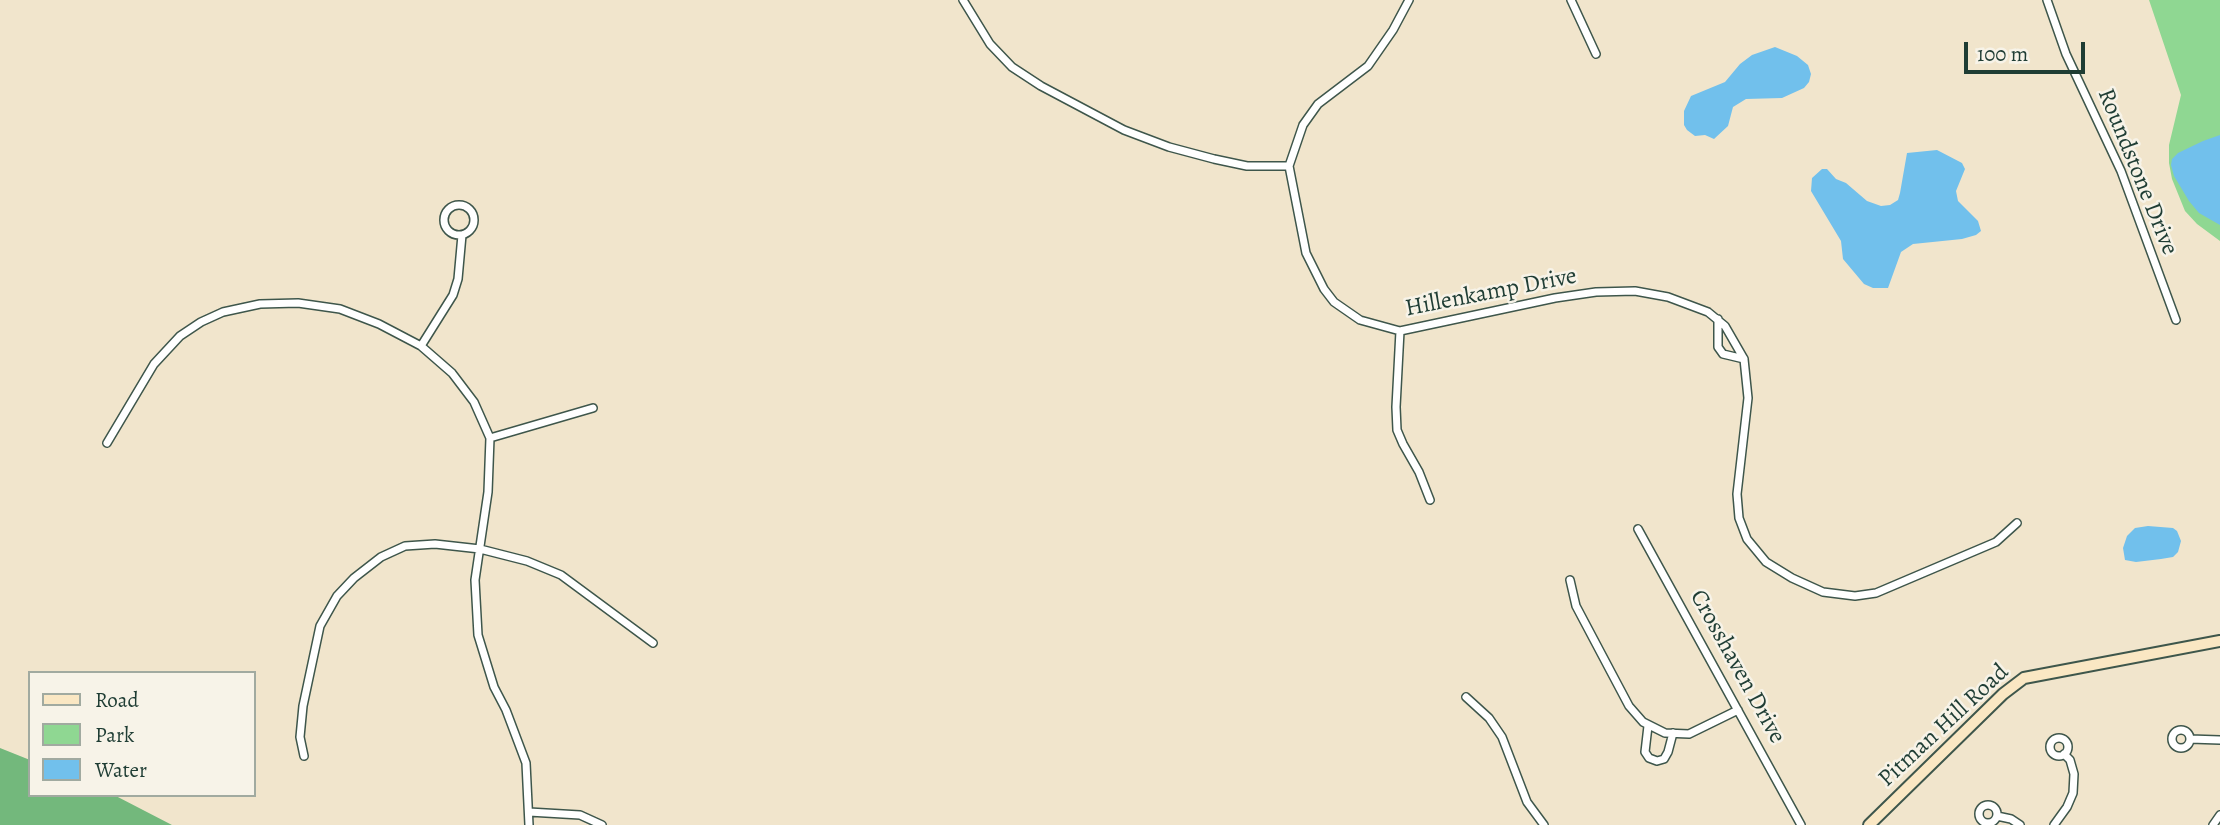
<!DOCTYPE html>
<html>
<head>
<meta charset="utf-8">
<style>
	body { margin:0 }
	#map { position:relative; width:2220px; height:825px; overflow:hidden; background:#f1e5cc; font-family:Alegreya,serif }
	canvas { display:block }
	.legend { position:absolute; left:28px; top:671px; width:228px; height:126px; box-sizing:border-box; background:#f7f3e8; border:2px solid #a1aaa0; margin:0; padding:9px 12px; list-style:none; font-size:21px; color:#1f3d34 }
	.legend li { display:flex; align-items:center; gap:14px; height:35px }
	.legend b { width:35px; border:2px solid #a1aaa0 }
	.scale { position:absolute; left:1964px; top:42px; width:121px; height:32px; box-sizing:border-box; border:4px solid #1f3d34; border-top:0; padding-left:9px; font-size:21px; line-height:24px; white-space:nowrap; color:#1f3d34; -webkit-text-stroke:5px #f7f3e8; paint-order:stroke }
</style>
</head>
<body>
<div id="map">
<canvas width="2220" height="825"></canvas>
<ul class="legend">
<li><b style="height:9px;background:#fae7c3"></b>Road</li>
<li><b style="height:19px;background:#8fd792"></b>Park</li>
<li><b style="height:19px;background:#71c0ec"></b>Water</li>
</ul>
<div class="scale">100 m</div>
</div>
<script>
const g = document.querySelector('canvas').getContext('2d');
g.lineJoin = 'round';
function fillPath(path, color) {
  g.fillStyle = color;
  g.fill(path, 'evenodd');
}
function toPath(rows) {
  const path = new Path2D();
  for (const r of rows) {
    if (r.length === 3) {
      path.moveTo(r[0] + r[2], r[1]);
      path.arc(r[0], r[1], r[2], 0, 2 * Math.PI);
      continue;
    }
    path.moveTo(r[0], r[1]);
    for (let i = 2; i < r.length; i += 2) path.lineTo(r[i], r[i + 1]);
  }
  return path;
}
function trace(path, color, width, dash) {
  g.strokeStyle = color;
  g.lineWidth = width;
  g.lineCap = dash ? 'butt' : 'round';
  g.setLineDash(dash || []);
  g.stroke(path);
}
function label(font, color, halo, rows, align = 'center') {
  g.font = font + ' Alegreya,serif';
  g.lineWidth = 5;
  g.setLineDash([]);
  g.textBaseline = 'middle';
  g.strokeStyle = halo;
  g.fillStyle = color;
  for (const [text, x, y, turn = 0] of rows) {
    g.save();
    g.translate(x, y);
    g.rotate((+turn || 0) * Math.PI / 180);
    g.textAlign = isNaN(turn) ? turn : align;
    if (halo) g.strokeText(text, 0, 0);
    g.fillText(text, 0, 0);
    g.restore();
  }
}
fillPath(toPath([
	[2149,0,2220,0,2220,241,2197,224,2185,211,2172,179,2169,163,2169,145,2181,95]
]), '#8fd792');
fillPath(toPath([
	[0,748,30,760,30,795,114,795,172,825,0,825]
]), '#73b87c');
fillPath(toPath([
	[1775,47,1797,56,1808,65,1811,74,1809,82,1804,88,1782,98,1746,99,1733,107,1728,126,1714,139,1705,135,1695,136,1687,130,1684,125,1684,111,1691,96,1725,82,1740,64,1752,55],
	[2220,135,2220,225,2199,213,2189,201,2174,176,2171,165,2172,159,2178,153,2203,141],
	[1937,150,1962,163,1965,169,1956,191,1958,201,1978,221,1981,231,1976,235,1962,239,1913,244,1901,252,1888,288,1873,288,1864,284,1843,259,1841,241,1811,191,1812,178,1822,169,1827,169,1836,179,1846,183,1867,201,1881,206,1890,205,1898,200,1900,193,1907,153],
	[2148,526,2173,528,2177,531,2181,541,2178,552,2173,557,2161,559,2136,562,2125,560,2123,548,2127,536,2135,528]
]), '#71c0ec');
const street = toPath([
	[963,0,990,44,1012,67,1041,86,1124,130,1169,147,1214,159,1247,166,1289,166],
	[1409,0,1393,30,1368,66,1318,104,1303,125,1289,166,1306,253,1324,289,1334,302,1360,320,1400,331,1555,298,1596,292,1635,291,1668,297,1708,312,1725,326,1744,359,1748,398,1737,494,1739,518,1747,539,1766,562,1792,578,1823,592,1855,596,1876,593,1996,542,2017,523],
	[1571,0,1596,54],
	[2047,0,2066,54,2121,171,2176,320],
	[459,220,15],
	[1718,319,1718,347,1723,354,1744,359],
	[1400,331,1396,407,1397,430,1403,444,1419,472,1430,500],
	[421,346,453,295,458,279,462,235],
	[490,438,593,408],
	[107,443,154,364,180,336,201,322,223,312,260,304,298,303,340,309,379,324,421,346,452,373,474,402,490,438,488,492,475,580,478,635,494,687,506,710,526,763,529,825],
	[1638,529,1801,825],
	[1570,580,1576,606,1629,706,1643,722,1665,733,1689,734,1738,710],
	[1466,697,1489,718,1502,737,1527,802,1544,825],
	[1648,726,1645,752,1649,758,1657,761,1664,759,1668,752,1673,733],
	[2181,739,9],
	[2059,747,9],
	[2190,739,2220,740],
	[304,756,300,737,303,706,320,626,337,596,354,578,381,557,405,546,435,544,480,549,527,561,561,575,653,643],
	[1988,814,9],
	[529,812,580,815,602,825],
	[1997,816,2011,819,2020,825],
	[2054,825,2067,807,2073,793,2074,774,2070,760,2064,754],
	[2213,825,2220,815]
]);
const secondary = toPath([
	[1869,825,2003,694,2024,678,2220,641]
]);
trace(street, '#3e564b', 10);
trace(secondary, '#3e564b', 14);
trace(street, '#fff', 7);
trace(secondary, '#fae7c3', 10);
label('24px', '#1f3d34', '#f7f3e8', [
	["Roundstone Drive",2137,172,68],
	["Hillenkamp Drive",1491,293,-11],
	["Crosshaven Drive",1737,667,61],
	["Pitman Hill Road",1944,726,-43]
]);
</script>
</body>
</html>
